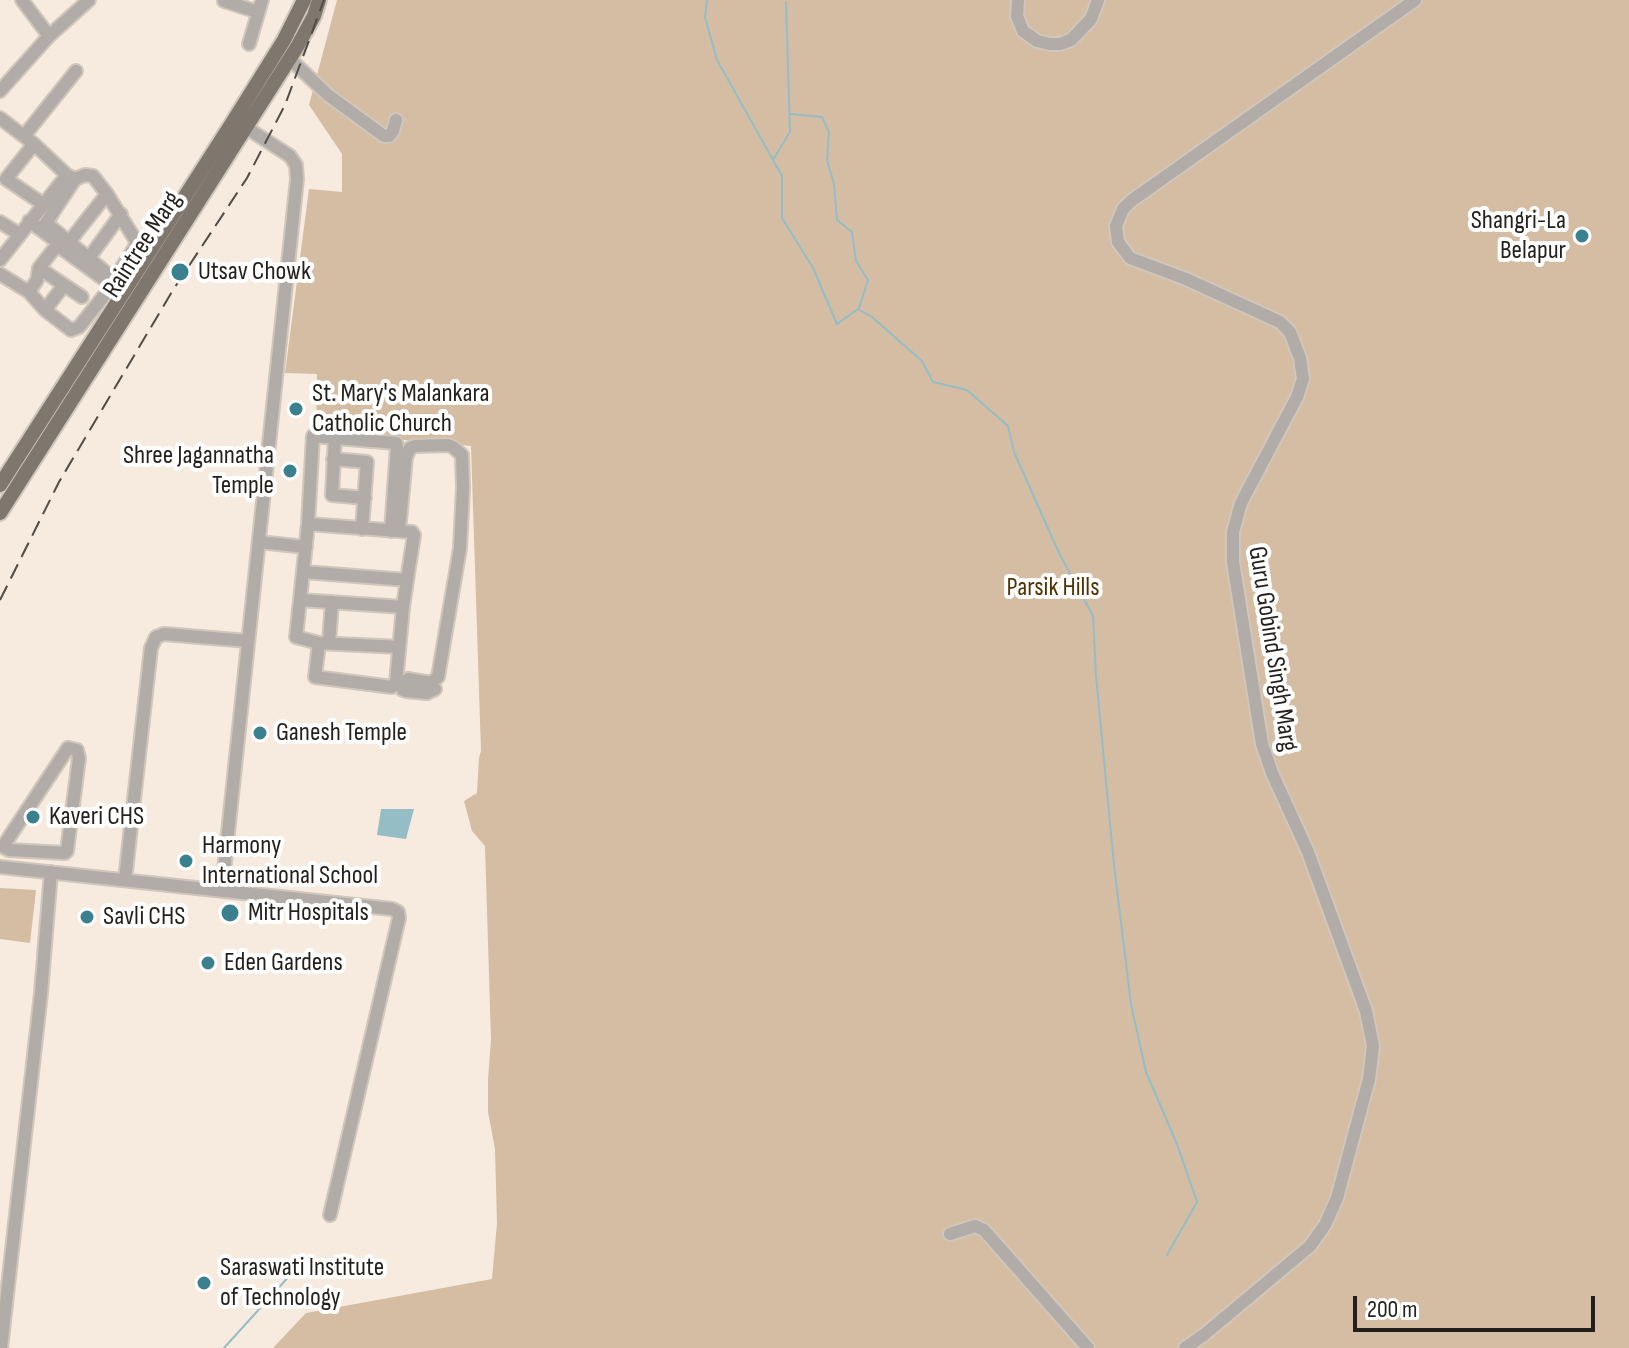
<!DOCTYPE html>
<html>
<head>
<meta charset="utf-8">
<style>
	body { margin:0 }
	#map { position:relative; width:1629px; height:1348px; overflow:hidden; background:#f6ebde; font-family:"Sofia Sans Condensed",sans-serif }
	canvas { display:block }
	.scale { position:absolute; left:1353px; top:1296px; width:242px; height:36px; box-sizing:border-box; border:4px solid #231f1b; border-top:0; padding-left:10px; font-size:24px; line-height:28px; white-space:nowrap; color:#231f1b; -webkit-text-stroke:6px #fff; paint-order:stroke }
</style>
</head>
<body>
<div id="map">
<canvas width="1629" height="1348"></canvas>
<div class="scale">200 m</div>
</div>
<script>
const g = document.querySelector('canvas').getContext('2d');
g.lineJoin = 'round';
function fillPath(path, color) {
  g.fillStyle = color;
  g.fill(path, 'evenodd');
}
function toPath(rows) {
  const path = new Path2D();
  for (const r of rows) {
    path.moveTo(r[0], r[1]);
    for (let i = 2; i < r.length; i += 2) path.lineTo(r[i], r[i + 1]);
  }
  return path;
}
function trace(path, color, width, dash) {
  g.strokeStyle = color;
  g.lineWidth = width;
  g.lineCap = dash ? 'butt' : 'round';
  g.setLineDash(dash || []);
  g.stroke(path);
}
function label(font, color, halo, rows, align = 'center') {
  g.font = font + ' "Sofia Sans Condensed",sans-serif';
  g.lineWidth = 8;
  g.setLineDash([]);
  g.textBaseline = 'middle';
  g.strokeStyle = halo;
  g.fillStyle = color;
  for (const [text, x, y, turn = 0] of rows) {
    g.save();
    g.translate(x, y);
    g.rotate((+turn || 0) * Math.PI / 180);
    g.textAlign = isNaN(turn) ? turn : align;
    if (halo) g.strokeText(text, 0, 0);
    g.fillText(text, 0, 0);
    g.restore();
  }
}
fillPath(toPath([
	[337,0,1629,0,1629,1348,273,1348,306,1313,492,1279,497,1223,495,1149,488,1112,488,1080,491,1040,485,846,472,831,464,801,477,793,479,758,481,751,471,446,316,432,317,374,285,373,309,189,342,192,342,154,309,105],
	[0,888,36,890,30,943,0,939]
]), '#d4bda2');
fillPath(toPath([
	[381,809,414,809,406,839,377,835]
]), '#94bdc6');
trace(toPath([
	[707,0,705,17,717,60,782,176,782,218,813,268,837,324,858,309,872,317,922,361,933,382,967,390,1008,426,1014,452,1059,553,1093,616,1096,676,1114,865,1131,1004,1146,1072,1177,1144,1197,1202,1167,1255],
	[790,114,822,117,829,132,827,160,834,184,837,220,852,232,856,261,868,280,859,308],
	[773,160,790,132,786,2],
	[224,1348,292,1273]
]), '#94bdc6', 2);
const minor = toPath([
	[22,0,49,36],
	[1018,0,1017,16,1023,31,1037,41,1050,44,1060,44,1071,40,1091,19,1098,0],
	[224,1,258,12],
	[249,44,262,0],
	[290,59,328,95,384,136,389,136,393,131,396,120],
	[0,91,49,36,89,0],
	[0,118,34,144,67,175,0,260],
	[24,136,76,71],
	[34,144,6,179,43,204],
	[67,175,75,179,85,175,93,176,107,194,69,242,46,223,75,179],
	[0,222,19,234],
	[69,242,109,275,117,275,135,247,136,241,107,194],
	[89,258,121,214],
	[39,268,82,297],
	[0,274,29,292,45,310,71,330,79,327,111,287,109,283,57,245,56,241,29,221],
	[29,292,37,280,39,268,57,245],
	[45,310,64,285],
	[335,437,332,495,365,498],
	[333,459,367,462,362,529],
	[308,524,399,531,406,457,410,448,415,446,448,445,453,447,462,455,463,488,460,548,438,677,431,683,408,679,403,686,403,690,406,691,427,693,435,689],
	[399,531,412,532,414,535,407,580],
	[259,542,306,547],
	[304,572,407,580,403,607,300,600,308,524,313,436,396,443,397,447,391,531],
	[300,600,296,637,319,643,399,647],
	[329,642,332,602],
	[319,643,315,677,392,687,396,683,403,607],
	[68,748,77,750,79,758,67,851,65,853,9,850,5,848,4,845,68,748],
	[0,867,392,909,398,912,399,918,330,1215],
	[125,880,151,648,156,637,164,634,248,641],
	[222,890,297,179,296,165,290,156,239,123],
	[950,1234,975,1226,984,1230,1088,1348],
	[1,1348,41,993,51,872],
	[1185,1348,1205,1334,1310,1246,1325,1225,1337,1198,1369,1079,1373,1046,1366,1011,1308,852,1272,773,1262,744,1233,562,1233,532,1241,503,1297,397,1303,379,1300,358,1290,332,1280,322,1186,279,1130,258,1118,242,1116,226,1123,209,1131,201,1415,0]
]);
const major = toPath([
	[0,485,234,120,284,40,304,0],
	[0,513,297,47,314,16,319,0]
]);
trace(minor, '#d0c6bb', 16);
trace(major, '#d0c6bb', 18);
trace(minor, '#b1aca7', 12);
trace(major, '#7f776d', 14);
trace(toPath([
	[0,600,59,482,173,290,247,178,285,105,324,0]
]), '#514b45', 2, [16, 8]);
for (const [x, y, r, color] of [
	[1582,236,8,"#3b808e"],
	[180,272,10,"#3b808e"],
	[296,409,8,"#3b808e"],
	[290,471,8,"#3b808e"],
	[260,733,8,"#3b808e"],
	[33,817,8,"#3b808e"],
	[186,861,8,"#3b808e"],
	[230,913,10,"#3b808e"],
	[87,917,8,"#3b808e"],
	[208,963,8,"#3b808e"],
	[204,1283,8,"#3b808e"]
]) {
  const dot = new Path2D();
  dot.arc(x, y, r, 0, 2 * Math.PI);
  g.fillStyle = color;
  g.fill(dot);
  trace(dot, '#fff', 3);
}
label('26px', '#231f1b', '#fff', [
	["Shangri-La",1566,221,"right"],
	["Belapur",1566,251,"right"],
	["Utsav Chowk",198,272],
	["St. Mary's Malankara",312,394],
	["Catholic Church",312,424],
	["Shree Jagannatha",274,456,"right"],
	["Temple",274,486,"right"],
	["Ganesh Temple",276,733],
	["Kaveri CHS",49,817],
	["Harmony",202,846],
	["International School",202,876],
	["Mitr Hospitals",248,913],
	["Savli CHS",103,917],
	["Eden Gardens",224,963],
	["Saraswati Institute",220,1268],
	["of Technology",220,1298]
], 'left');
label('26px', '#231f1b', '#fff', [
	["Raintree Marg",143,245,-57],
	["Guru Gobind Singh Marg",1272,649,81]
]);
label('26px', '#513200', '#fff', [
	["Parsik Hills",1053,588]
]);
</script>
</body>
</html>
